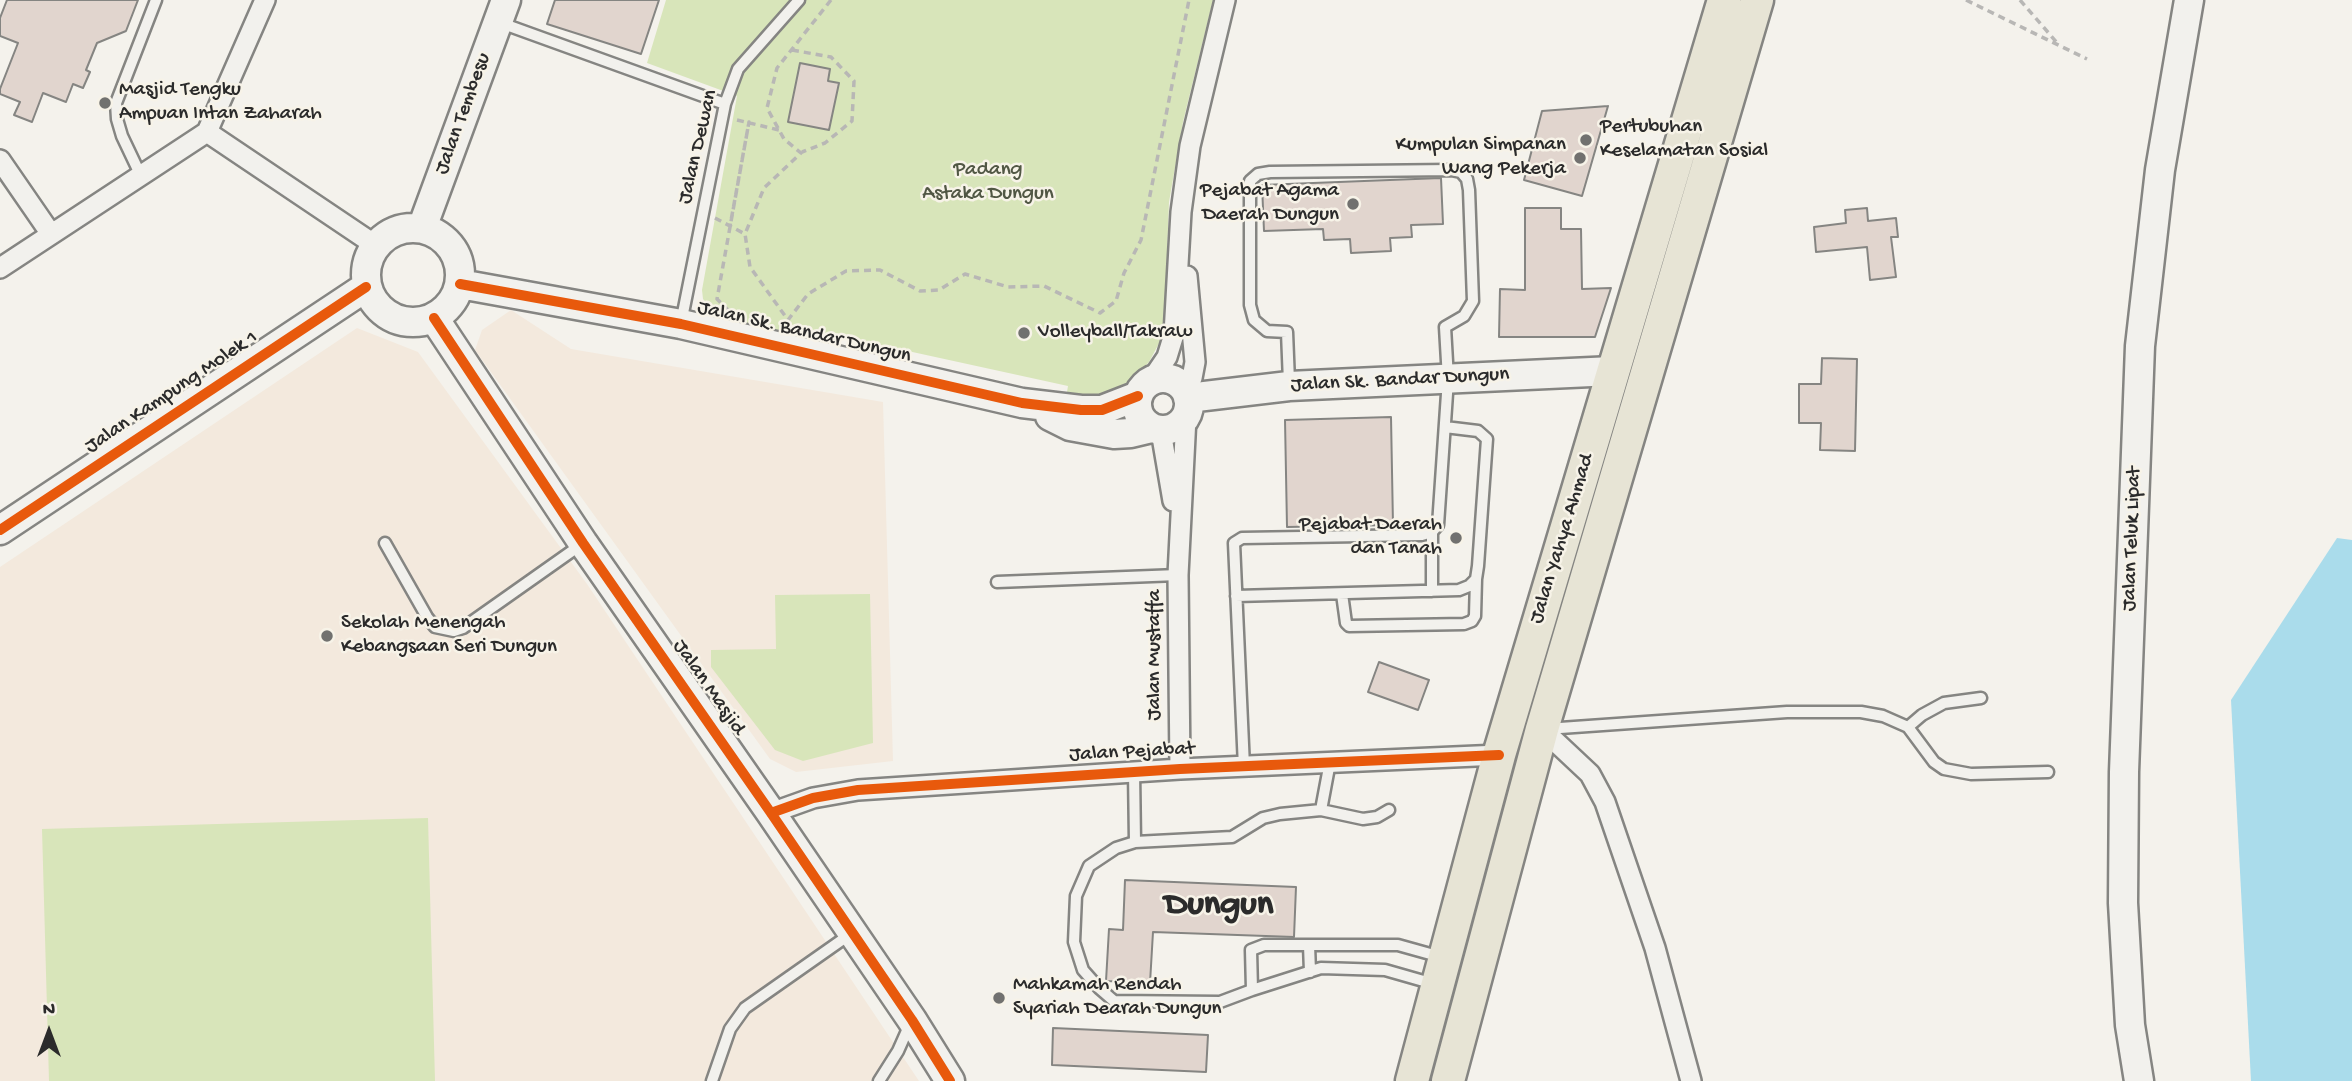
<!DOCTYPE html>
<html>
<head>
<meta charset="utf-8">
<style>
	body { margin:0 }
	#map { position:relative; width:2352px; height:1081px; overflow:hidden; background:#f4f2ec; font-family:"Gochi Hand",sans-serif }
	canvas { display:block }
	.north { position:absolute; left:14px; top:997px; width:70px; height:70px; -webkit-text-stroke:5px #f7f3e8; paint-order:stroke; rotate:0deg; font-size:19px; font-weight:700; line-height:28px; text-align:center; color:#2b2b2b }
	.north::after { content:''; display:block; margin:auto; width:24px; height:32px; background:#2b2b2b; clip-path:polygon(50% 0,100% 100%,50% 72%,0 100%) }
</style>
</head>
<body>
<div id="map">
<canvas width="2352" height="1081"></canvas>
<div class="north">N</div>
</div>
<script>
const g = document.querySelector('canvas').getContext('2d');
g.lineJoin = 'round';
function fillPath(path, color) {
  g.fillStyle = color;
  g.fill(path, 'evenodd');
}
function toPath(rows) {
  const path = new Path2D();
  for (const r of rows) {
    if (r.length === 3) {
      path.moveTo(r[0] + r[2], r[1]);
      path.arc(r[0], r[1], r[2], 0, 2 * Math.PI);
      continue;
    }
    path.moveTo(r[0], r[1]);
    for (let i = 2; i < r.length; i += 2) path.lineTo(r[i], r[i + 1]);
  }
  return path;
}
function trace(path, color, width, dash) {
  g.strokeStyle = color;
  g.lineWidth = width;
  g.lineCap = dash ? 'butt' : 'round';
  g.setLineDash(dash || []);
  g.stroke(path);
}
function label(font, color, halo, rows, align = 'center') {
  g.font = font + ' "Gochi Hand",sans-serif';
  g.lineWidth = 5;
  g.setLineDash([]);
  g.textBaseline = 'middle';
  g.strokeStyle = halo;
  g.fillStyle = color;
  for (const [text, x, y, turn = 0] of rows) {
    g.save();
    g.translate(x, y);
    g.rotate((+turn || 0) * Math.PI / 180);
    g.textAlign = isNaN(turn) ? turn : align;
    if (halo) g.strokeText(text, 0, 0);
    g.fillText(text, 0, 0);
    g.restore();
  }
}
fillPath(toPath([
	[511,310,571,349,883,402,893,761,796,772,770,759,475,350,482,330],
	[357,328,418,352,587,584,919,1081,0,1081,0,567]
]), '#f3e9dd');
fillPath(toPath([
	[666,0,1213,0,1183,122,1169,202,1164,334,1149,362,1131,381,1098,399,1066,398,1068,386,798,327,795,340,721,322,703,299,702,290,737,96,647,63],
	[870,594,873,743,803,761,775,750,711,667,711,650,776,649,775,595],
	[428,818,435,1081,49,1081,42,829]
]), '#d8e5ba');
fillPath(toPath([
	[2337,538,2352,540,2352,1081,2251,1081,2231,700]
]), '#aadceb');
const building = toPath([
	[7,0,138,0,126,31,97,43,86,70,90,72,83,88,73,84,66,102,43,93,32,122,14,115,20,102,0,94,0,89,18,43,0,36,0,18,7,0],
	[555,0,659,0,641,54,547,24,555,0],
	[800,63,830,69,828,81,839,83,829,130,788,122,800,63],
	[1608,106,1582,196,1524,180,1542,111,1608,106],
	[1441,178,1443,224,1411,225,1412,237,1390,238,1391,251,1351,253,1350,239,1324,240,1323,229,1264,231,1262,185,1441,178],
	[1525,208,1561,208,1561,229,1581,229,1582,289,1611,288,1595,337,1499,337,1500,289,1525,290,1525,208],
	[1867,208,1868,221,1896,218,1898,237,1891,237,1896,277,1870,280,1867,247,1816,252,1814,227,1846,223,1845,210,1867,208],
	[1822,358,1857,359,1855,451,1820,450,1821,423,1799,423,1799,384,1821,384,1822,358],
	[1391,417,1393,525,1287,527,1285,420,1391,417],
	[1379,662,1429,680,1418,710,1368,692,1379,662],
	[1125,880,1296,887,1294,937,1153,932,1150,983,1106,981,1109,929,1123,930,1125,880],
	[1053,1028,1208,1035,1206,1072,1052,1065,1053,1028]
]);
fillPath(building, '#e1d5ce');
trace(building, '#858582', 2);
const lane = toPath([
	[501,23,725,104],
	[141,176,122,136,117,119,116,103,156,0],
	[681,323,725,104,738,69,799,0],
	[1432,532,1432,591],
	[385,543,427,617,435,627,454,631,463,628,582,544],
	[997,582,1178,575],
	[1342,594,1346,623,1349,626,1464,624,1472,621,1475,616,1476,579],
	[1236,596,1459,590,1469,586,1476,579,1478,566,1487,439,1478,431,1445,427],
	[1908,727,1922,715,1944,703,1981,698],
	[1546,729,1787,712,1861,712,1883,716,1908,727,1934,762,1944,769,1971,774,2048,772],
	[1244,767,1234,543,1242,538,1422,535,1432,532,1438,525,1448,379,1445,327,1464,316,1473,301,1469,190,1467,179,1461,172,1451,170,1270,172,1258,174,1250,181,1250,305,1254,320,1267,331,1287,332,1289,382],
	[1134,772,1135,842],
	[1321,810,1363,819,1377,817,1389,810],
	[1309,945,1310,972],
	[1434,984,1385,970,1321,968,1252,990,1251,950,1264,945,1398,945,1441,957],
	[1252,990,1220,1002,1114,1001,1099,988,1083,970,1074,942,1076,896,1089,866,1116,848,1135,842,1232,837,1263,818,1280,814,1321,810,1330,762],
	[712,1081,730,1029,745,1008,849,935],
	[879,1081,898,1051,910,1024]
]);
const street = toPath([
	[207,132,375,245],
	[0,160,51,234],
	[0,268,207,132,265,0],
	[1150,382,1167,357,1174,334,1181,212,1190,146,1225,0],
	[1184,390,1192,378,1195,362,1187,276],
	[1161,431,1173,501],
	[1542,729,1590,774,1605,802,1655,948,1691,1081],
	[1180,769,1178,575,1186,417],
	[771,813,813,798,858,790,1180,769,1499,755]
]);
const secondary = toPath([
	[413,275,47],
	[422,228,506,0],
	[460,284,681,324,1022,403,1081,410,1102,410,1138,396],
	[434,318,583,543,771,813,912,1020,950,1081],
	[1163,404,26],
	[1188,398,1289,386,1613,371],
	[1050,416,1070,426,1114,434,1131,433,1152,428],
	[0,530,366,287],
	[2139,1081,2130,1025,2123,903,2124,772,2140,346,2160,170,2189,0]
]);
const primary = toPath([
	[1412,1081,1499,755,1724,0],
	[1448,1081,1542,729,1757,0]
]);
trace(lane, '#858582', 15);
trace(street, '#858582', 24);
trace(secondary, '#858582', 33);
trace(primary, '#858582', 37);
trace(toPath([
	[831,0,777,68,767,108,784,139,801,153,764,188,745,234,750,267,788,320,808,294,846,271,880,270,920,291,939,290,965,274,1008,287,1044,286,1100,313,1116,301,1124,273,1141,240,1189,0],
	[1966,0,2087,59],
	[2020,0,2059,45],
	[792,50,831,57,854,81,852,121,825,143,802,152],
	[737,120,779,130],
	[715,218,745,234],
	[729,311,717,299,749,122,730,226]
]), '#b8b7b5', 3.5, [7, 5]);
trace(lane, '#f2f1ed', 10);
trace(street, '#f2f1ed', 19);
trace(secondary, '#f2f1ed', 28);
trace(primary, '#e7e4d5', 32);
trace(toPath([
	[460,284,681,324,1022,403,1081,410,1102,410,1138,396],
	[434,318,583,543,771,813,912,1020,950,1081],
	[0,530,366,287],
	[771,813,813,798,858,790,1180,769,1499,755]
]), '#e8590c', 10);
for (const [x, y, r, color] of [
	[105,103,7,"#71716f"],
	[1586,140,7,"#71716f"],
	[1580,158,7,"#71716f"],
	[1353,204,7,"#71716f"],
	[1024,333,7,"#71716f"],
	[1456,538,7,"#71716f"],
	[327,636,7,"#71716f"],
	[999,998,7,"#71716f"]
]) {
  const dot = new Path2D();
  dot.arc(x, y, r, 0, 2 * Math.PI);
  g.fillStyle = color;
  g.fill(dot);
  trace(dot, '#f7f3e8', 2.5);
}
label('21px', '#2b2b2b', '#f7f3e8', [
	["Masjid Tengku",119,91],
	["Ampuan Intan Zaharah",119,115],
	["Pertubuhan",1600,128],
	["Keselamatan Sosial",1600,152],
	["Kumpulan Simpanan",1566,146,"right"],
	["Wang Pekerja",1566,170,"right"],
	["Pejabat Agama",1339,192,"right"],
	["Daerah Dungun",1339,216,"right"],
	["Volleyball/Takraw",1038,333],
	["Pejabat Daerah",1442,526,"right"],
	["dan Tanah",1442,550,"right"],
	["Sekolah Menengah",341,624],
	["Kebangsaan Seri Dungun",341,648],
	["Mahkamah Rendah",1013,986],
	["Syariah Dearah Dungun",1013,1010]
], 'left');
label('21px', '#2b2b2b', '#f7f3e8', [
	["Jalan Tembesu",464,114,-70],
	["Jalan Dewan",699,147,-77],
	["Jalan Sk. Bandar Dungun",804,333,13],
	["Jalan Sk. Bandar Dungun",1400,381,-3],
	["Jalan Kampung Molek 1",172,393,-34],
	["Jalan Yahya Ahmad",1563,539,-73],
	["Jalan Teluk Lipat",2133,539,-88],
	["Jalan Mustaffa",1156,655,-90],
	["Jalan Masjid",708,688,55],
	["Jalan Pejabat",1132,753,-3]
]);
label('21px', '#515744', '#f7f3e8', [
	["Padang",988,171],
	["Astaka Dungun",988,195]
]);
label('bold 35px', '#2b2b2b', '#f7f3e8', [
	["Dungun",1219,907]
]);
</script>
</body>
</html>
